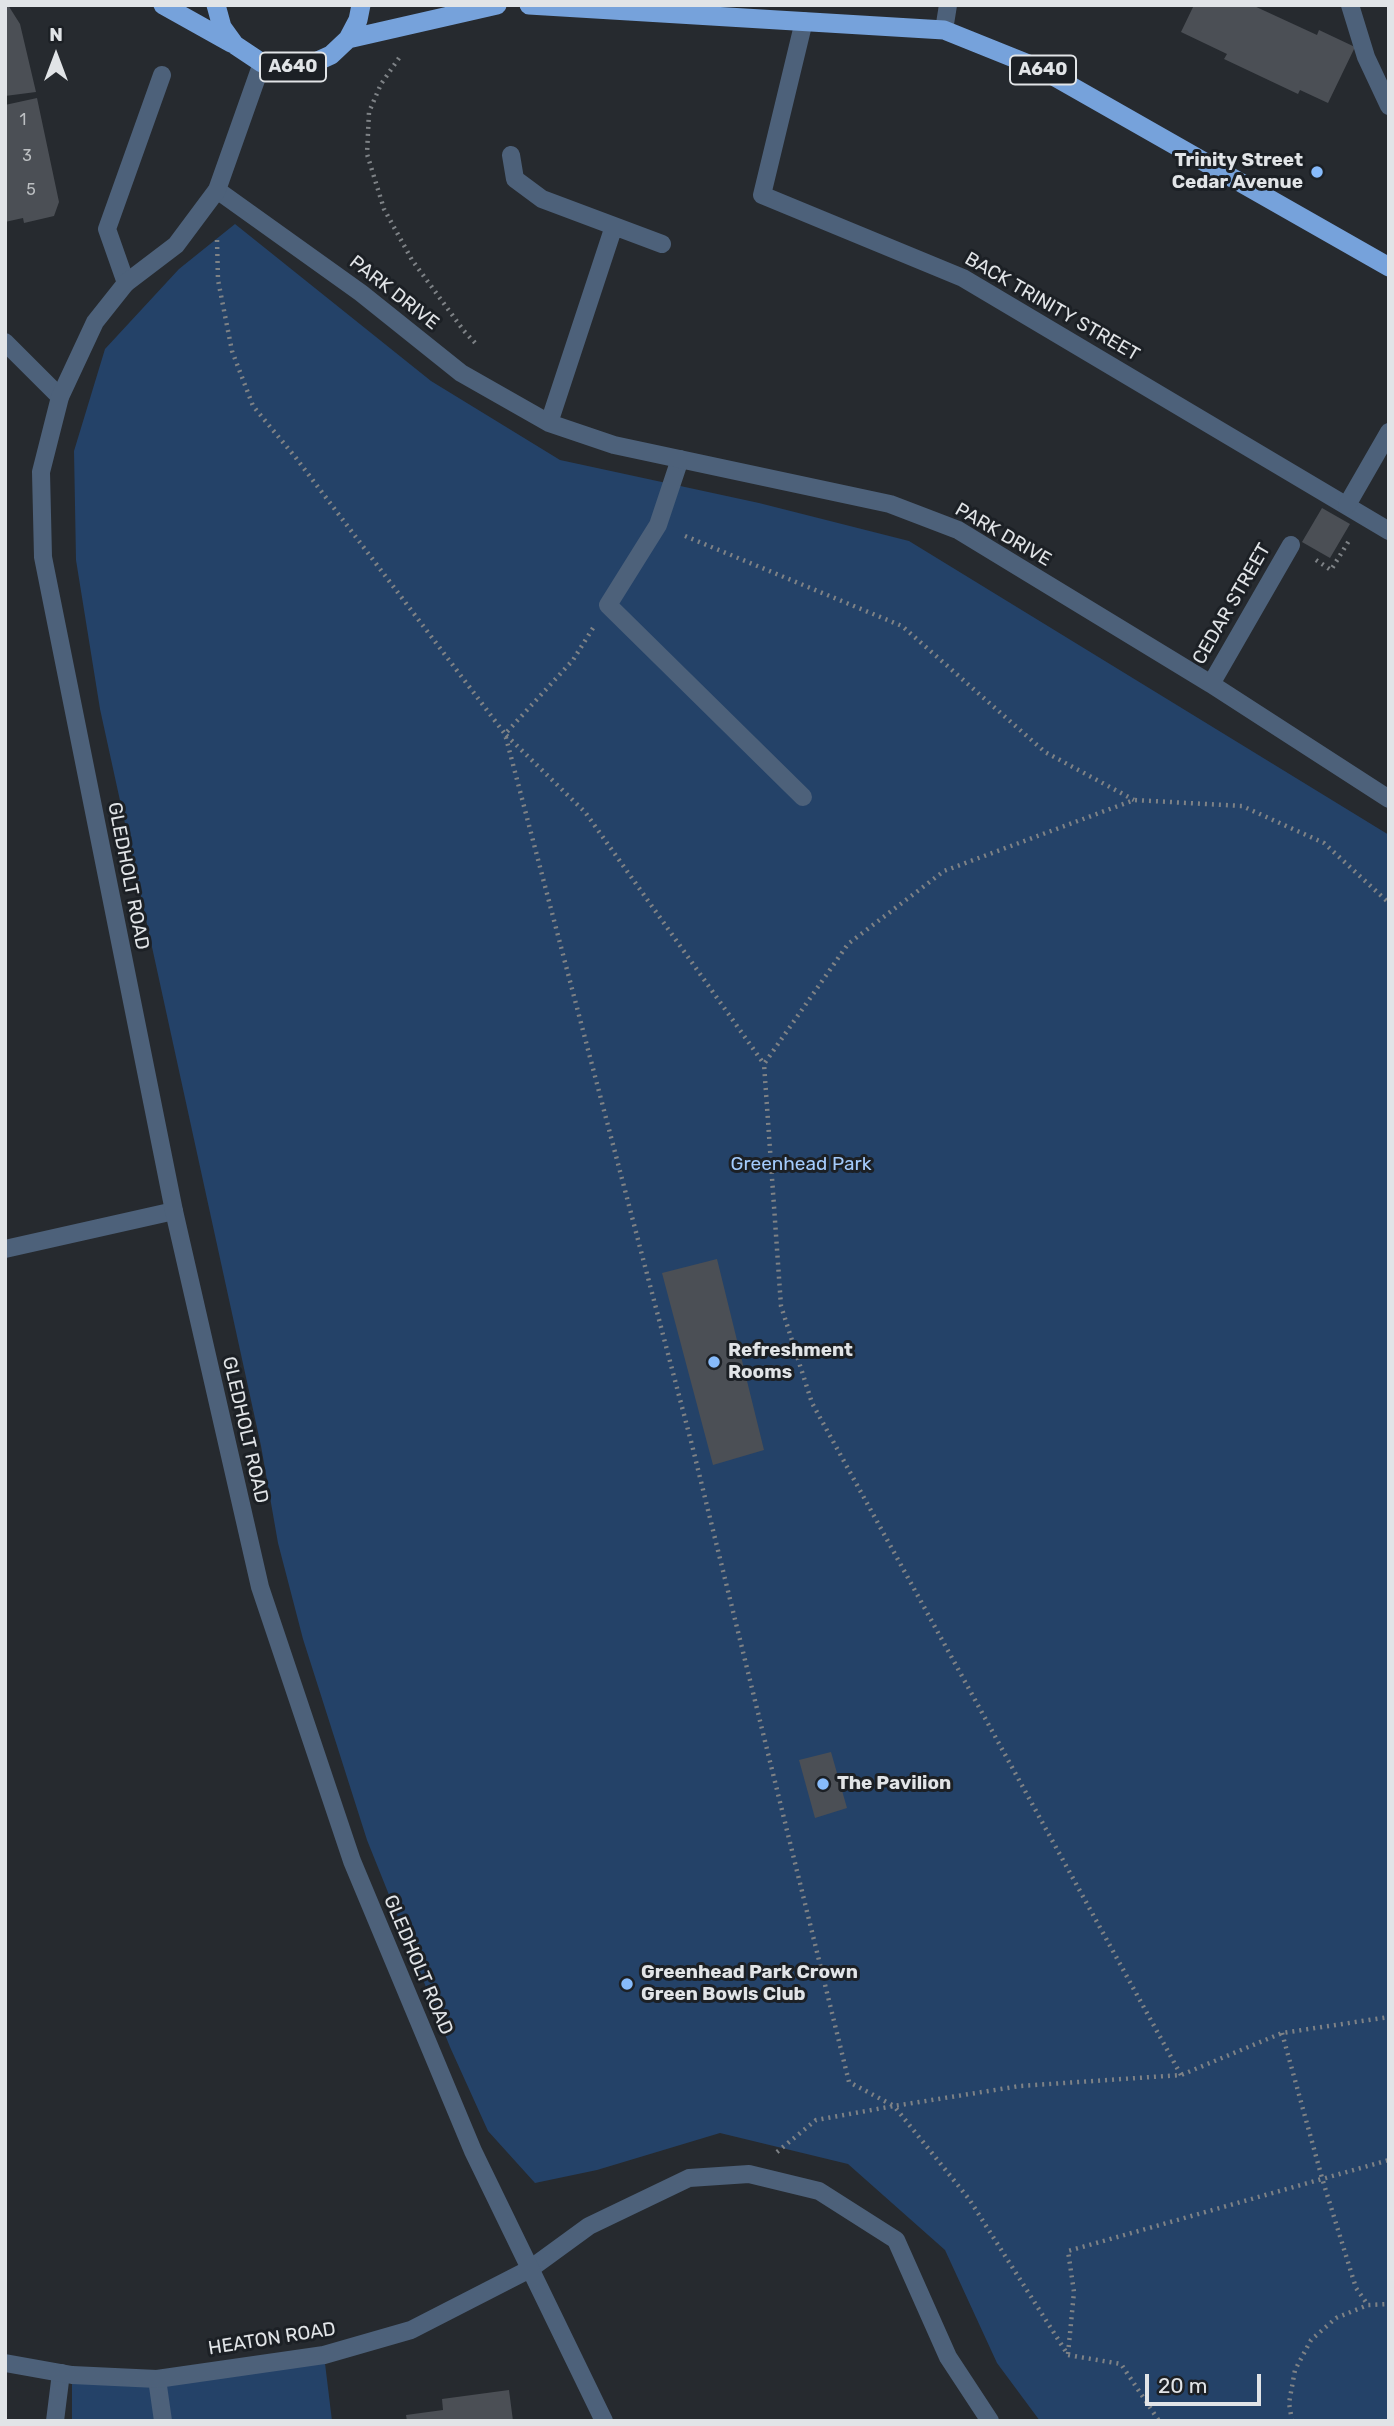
<!DOCTYPE html>
<html>
<head>
<meta charset="utf-8">
<style>
	body { margin:0 }
	#map { position:relative; width:1394px; height:2426px; overflow:hidden; background:#262a2f; font-family:Rubik,sans-serif }
	canvas { display:block }
	.frame { position:absolute; inset:0; border:7px solid #e1e4e7; pointer-events:none }
	.north { position:absolute; left:21px; top:21px; width:70px; height:70px; -webkit-text-stroke:5px #1c2025; paint-order:stroke; rotate:0deg; font-size:19px; font-weight:700; line-height:28px; text-align:center; color:#e1e4e7 }
	.north::after { content:''; display:block; margin:auto; width:24px; height:32px; background:#e1e4e7; clip-path:polygon(50% 0,100% 100%,50% 72%,0 100%) }
	.scale { position:absolute; left:1145px; top:2374px; width:116px; height:32px; box-sizing:border-box; border:4px solid #e1e4e7; border-top:0; padding-left:9px; font-size:21px; line-height:24px; white-space:nowrap; color:#e1e4e7; -webkit-text-stroke:5px #1c2025; paint-order:stroke }
</style>
</head>
<body>
<div id="map">
<canvas width="1394" height="2426"></canvas>
<div class="frame"></div>
<div class="north">N</div>
<div class="scale">20 m</div>
</div>
<script>
const g = document.querySelector('canvas').getContext('2d');
g.lineJoin = 'round';
function fillPath(path, color) {
  g.fillStyle = color;
  g.fill(path, 'evenodd');
}
function toPath(rows) {
  const path = new Path2D();
  for (const r of rows) {
    path.moveTo(r[0], r[1]);
    for (let i = 2; i < r.length; i += 2) path.lineTo(r[i], r[i + 1]);
  }
  return path;
}
function trace(path, color, width, dash) {
  g.strokeStyle = color;
  g.lineWidth = width;
  g.lineCap = dash ? 'butt' : 'round';
  g.setLineDash(dash || []);
  g.stroke(path);
}
function label(font, color, halo, rows, align = 'center') {
  g.font = font + ' Rubik,sans-serif';
  g.lineWidth = 6;
  g.setLineDash([]);
  g.textBaseline = 'middle';
  g.strokeStyle = halo;
  g.fillStyle = color;
  for (const [text, x, y, turn = 0] of rows) {
    g.save();
    g.translate(x, y);
    g.rotate((+turn || 0) * Math.PI / 180);
    g.textAlign = isNaN(turn) ? turn : align;
    if (halo) g.strokeText(text, 0, 0);
    g.fillText(text, 0, 0);
    g.restore();
  }
}
fillPath(toPath([
	[235,224,431,381,560,460,759,503,909,541,1389,835,1389,2421,1040,2421,997,2363,945,2250,848,2164,720,2133,597,2170,535,2183,488,2131,450,2047,367,1840,303,1639,278,1543,261,1446,100,709,76,560,74,451,105,349,179,269],
	[324,2355,332,2421,72,2421,72,2375,157,2379]
]), '#244268');
fillPath(toPath([
	[5,5,8,5,20,24,36,92,5,96],
	[1194,5,1252,5,1317,35,1319,30,1355,47,1328,103,1300,90,1298,94,1224,59,1227,54,1181,32],
	[37,98,59,202,54,216,24,223,23,218,5,222,5,105],
	[1322,508,1350,524,1330,558,1302,542],
	[717,1259,764,1450,713,1465,662,1273],
	[831,1752,847,1808,815,1818,799,1760],
	[509,2390,513,2421,407,2421,406,2415,443,2410,442,2399]
]), '#4b4f55');
trace(toPath([
	[399,58,381,84,369,112,367,154,384,209,412,260,464,331,477,345],
	[217,240,218,280,232,351,253,406,296,458,505,734,692,1445,849,2082,894,2106,1020,2086,1181,2075,1282,2033,1389,2017],
	[685,536,902,626,1045,752,1134,800],
	[1316,560,1331,570,1350,539],
	[593,628,573,660,505,734,585,812,764,1064],
	[1282,2033,1322,2178,1356,2288,1368,2305],
	[1181,2075,812,1403,781,1306,764,1064,848,944,944,871,1134,800,1242,806,1324,843,1389,903],
	[777,2152,816,2120,894,2106,969,2199,1068,2355,1121,2364,1159,2421],
	[1068,2354,1074,2292,1068,2251,1389,2160],
	[1292,2421,1289,2403,1295,2370,1311,2340,1336,2318,1368,2305,1389,2304]
]), '#7e8286', 4.5, [2, 5]);
trace(toPath([
	[804,21,762,195,963,278,1389,531],
	[126,283,107,229,162,75],
	[680,459,658,525,608,605,803,797]
]), '#4d617a', 18);
trace(toPath([
	[1350,5,1366,57,1389,106],
	[944,30,948,5],
	[511,155,515,179,542,199,662,244],
	[217,190,361,293,461,373,549,423,614,445,890,504,958,530,1211,684,1389,799],
	[5,342,60,397],
	[549,423,614,226],
	[1347,505,1389,432],
	[1211,684,1291,545],
	[5,1249,174,1211],
	[530,2269,589,2226,689,2178,749,2174,819,2191,896,2240,948,2357,990,2421],
	[157,2379,163,2421],
	[55,2421,61,2373]
]), '#4d617a', 18);
trace(toPath([
	[262,63,217,190,176,245,126,283,95,322,60,397,41,472,43,557,174,1211,260,1587,352,1861,473,2151,604,2421],
	[5,2363,72,2375,157,2379,324,2355,411,2330,530,2269]
]), '#4d617a', 18);
trace(toPath([
	[163,5,231,43],
	[216,5,222,27,235,45,262,63,286,68,309,65,331,55,348,39,358,20,361,5],
	[529,5,944,30,1041,69,1389,267],
	[348,39,497,5]
]), '#76a2db', 19);
for (const [x, y, r, color] of [
	[1317,172,7,"#87bbfb"],
	[714,1362,7,"#87bbfb"],
	[823,1784,7,"#87bbfb"],
	[627,1984,7,"#87bbfb"]
]) {
  const dot = new Path2D();
  dot.arc(x, y, r, 0, 2 * Math.PI);
  g.fillStyle = color;
  g.fill(dot);
  trace(dot, '#1c2025', 2.5);
}
label('16px', '#bcbfc2', null, [
	["1",23,120],
	["3",27,156],
	["5",31,190]
]);
for (const [x, y, w] of [
	[293,67,66],
	[1043,70,66]
]) {
  const box = new Path2D();
  box.roundRect(x - w / 2, y - 14.5, w, 29, 5);
  g.fillStyle = '#1c2025';
  g.fill(box);
  trace(box, '#e1e4e7', 2);
}
label('bold 18px', '#e1e4e7', null, [
	["A640",293,67],
	["A640",1043,70]
]);
label('bold 19px', '#e1e4e7', '#1c2025', [
	["Trinity Street",1303,161,"right"],
	["Cedar Avenue",1303,183,"right"],
	["Refreshment",728,1351],
	["Rooms",728,1373],
	["The Pavilion",837,1784],
	["Greenhead Park Crown",641,1973],
	["Green Bowls Club",641,1995]
], 'left');
label('19px', '#e1e4e7', '#1c2025', [
	["PARK DRIVE",394,293,38],
	["BACK TRINITY STREET",1052,307,30],
	["PARK DRIVE",1003,535,30],
	["CEDAR STREET",1232,604,-60],
	["GLEDHOLT ROAD",128,876,79],
	["GLEDHOLT ROAD",245,1430,77],
	["GLEDHOLT ROAD",418,1965,67],
	["HEATON ROAD",272,2339,-9]
]);
label('19px', '#a4cbfc', '#1c2025', [
	["Greenhead Park",801,1165]
]);
</script>
</body>
</html>
